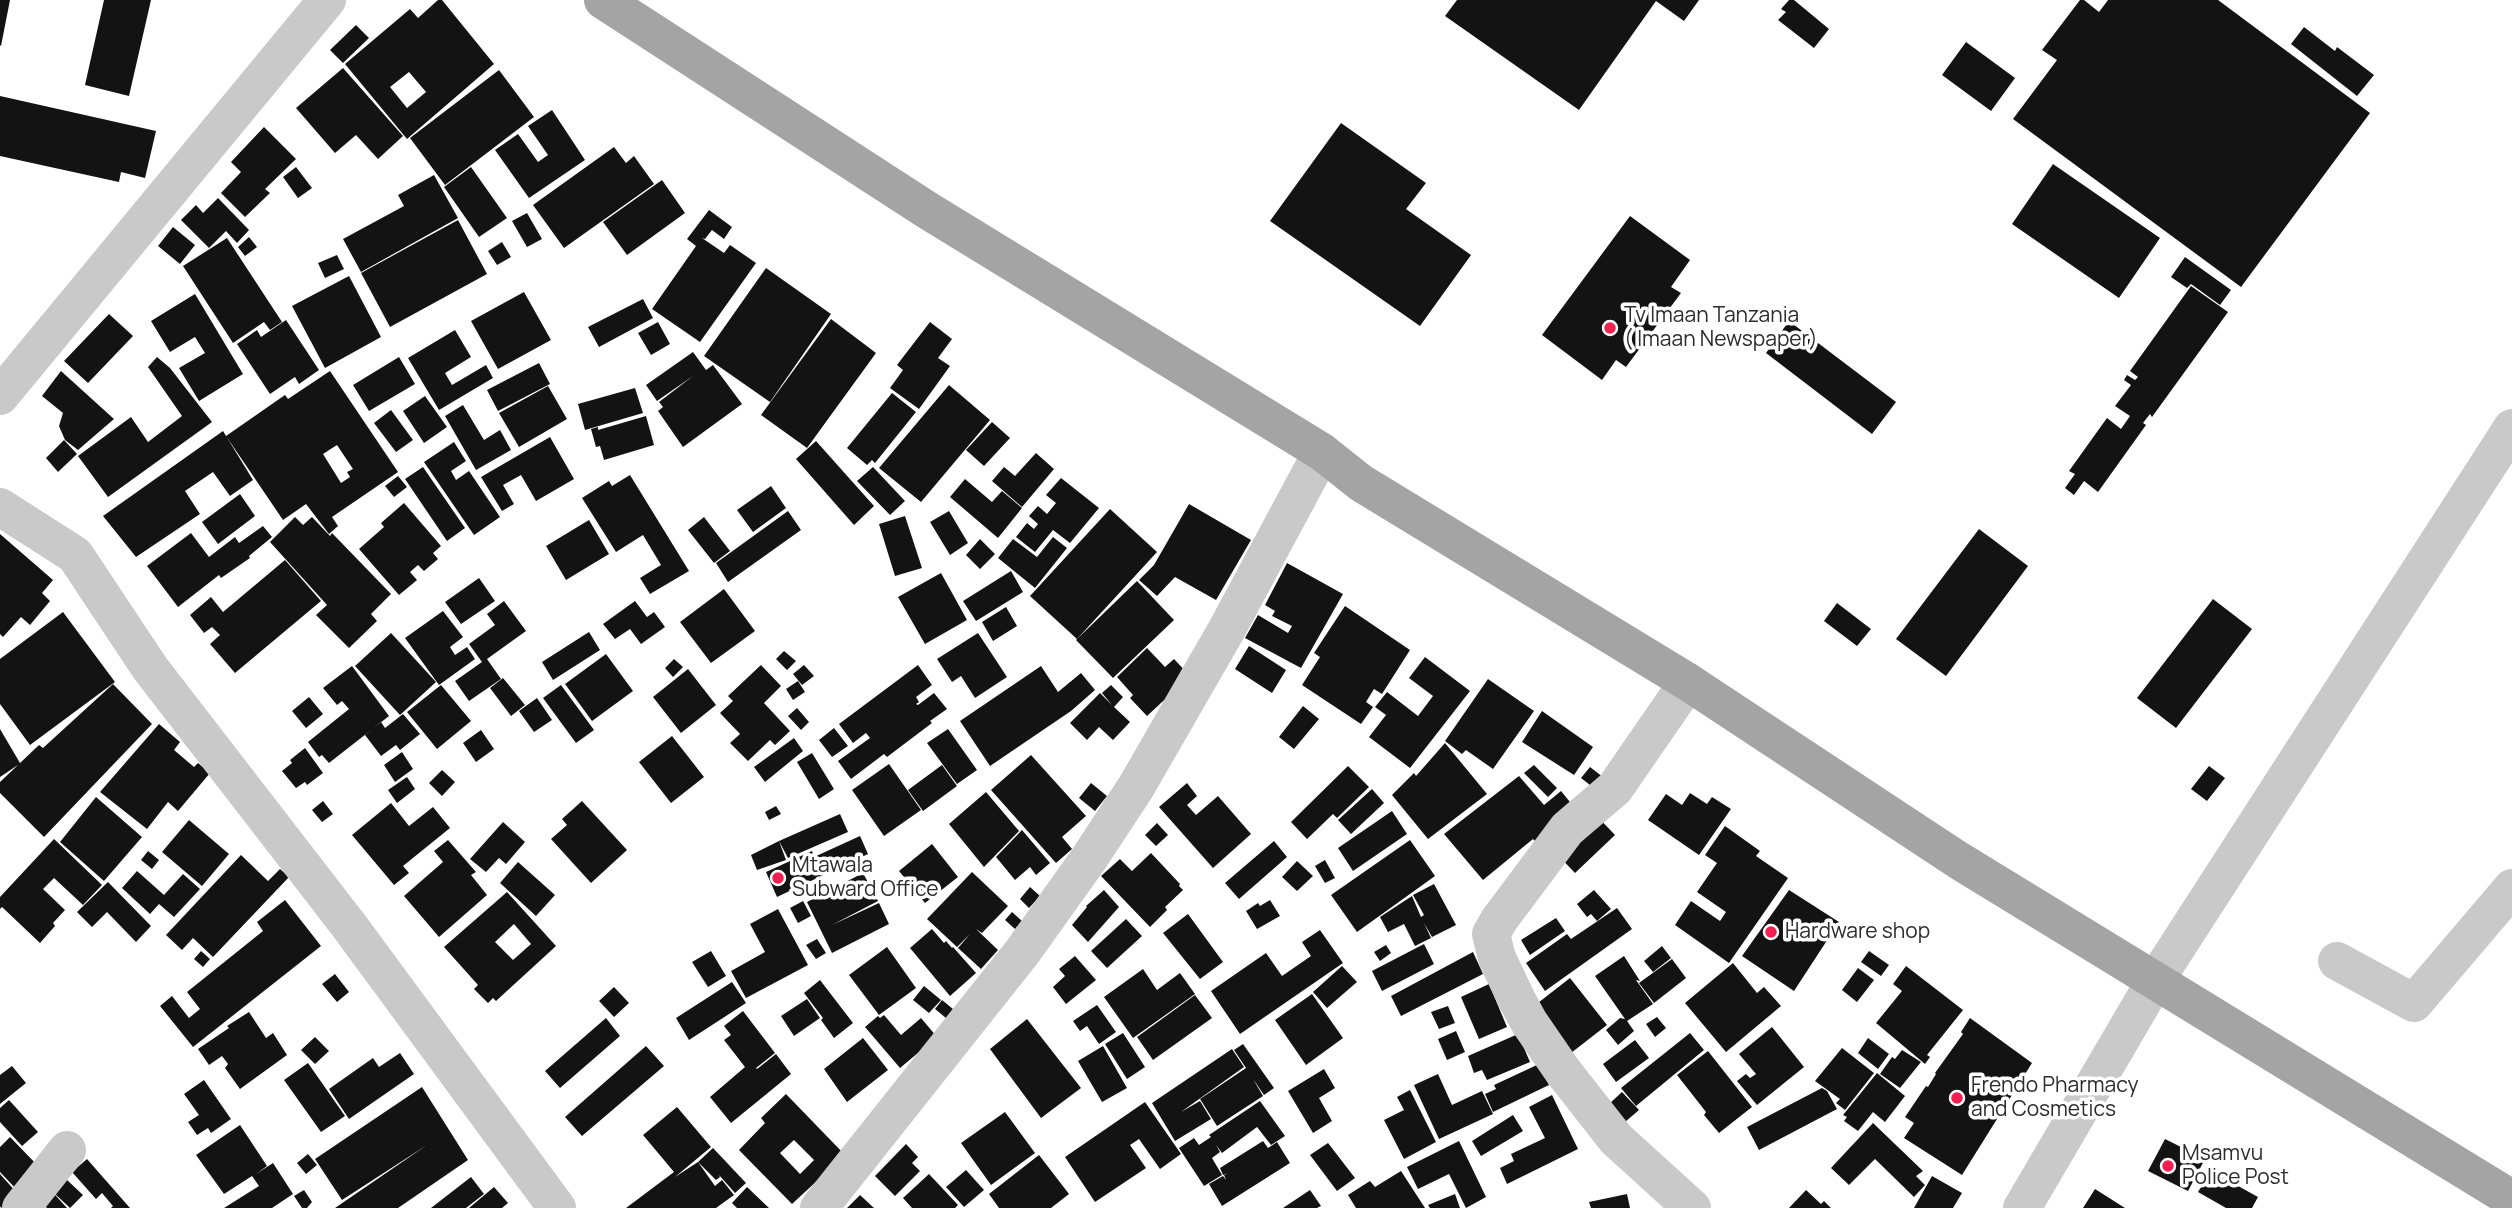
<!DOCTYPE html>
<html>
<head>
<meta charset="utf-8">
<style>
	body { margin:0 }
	canvas { display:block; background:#fff }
</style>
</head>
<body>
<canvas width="2512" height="1208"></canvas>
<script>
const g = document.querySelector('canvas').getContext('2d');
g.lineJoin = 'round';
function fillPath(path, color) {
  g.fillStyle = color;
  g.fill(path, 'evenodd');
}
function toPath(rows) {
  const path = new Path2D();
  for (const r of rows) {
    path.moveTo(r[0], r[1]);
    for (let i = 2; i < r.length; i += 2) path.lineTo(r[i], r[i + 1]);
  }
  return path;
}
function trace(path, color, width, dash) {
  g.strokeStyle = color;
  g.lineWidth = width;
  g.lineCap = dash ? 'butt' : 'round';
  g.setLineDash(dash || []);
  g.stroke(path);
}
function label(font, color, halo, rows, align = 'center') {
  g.font = font + ' Manrope,sans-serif';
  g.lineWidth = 7;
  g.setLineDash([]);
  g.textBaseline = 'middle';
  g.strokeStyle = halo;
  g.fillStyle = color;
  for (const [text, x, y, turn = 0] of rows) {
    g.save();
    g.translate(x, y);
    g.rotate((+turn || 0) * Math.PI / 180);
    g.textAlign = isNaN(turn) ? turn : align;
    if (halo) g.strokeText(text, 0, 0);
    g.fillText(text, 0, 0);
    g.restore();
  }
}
fillPath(toPath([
	[0,0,10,0,1,46,0,45],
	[104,0,151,0,129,96,85,85],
	[438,0,442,0,494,64,407,139,345,64,410,9,418,18],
	[409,72,426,92,407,108,390,87],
	[1457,0,1699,0,1684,21,1656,1,1579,110,1445,16],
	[1789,0,1794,0,1829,29,1814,48,1778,20,1786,12,1781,9],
	[2080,0,2084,0,2099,12,2108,0,2218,0,2370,113,2241,287,2013,119,2057,60,2042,50],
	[356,25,369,38,343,63,330,50],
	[2304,27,2335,51,2337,47,2374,75,2357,96,2291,44],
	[1966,42,2015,78,1991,111,1942,75],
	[343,68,403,136,378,159,356,135,335,153,296,108],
	[499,70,534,117,445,185,410,138],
	[0,96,156,131,145,178,121,172,119,182,0,156],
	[552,110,585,160,529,198,495,150,518,134,538,162,548,155,528,126],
	[1341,123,1426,183,1406,209,1471,255,1420,326,1270,221],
	[264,127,296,159,265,189,270,193,245,217,221,193,241,172,231,162],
	[614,147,626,163,634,156,654,184,564,248,533,205],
	[2053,164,2160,238,2119,298,2012,224],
	[296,167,312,188,298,198,283,177],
	[471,167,507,218,479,237,444,187],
	[434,175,458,218,361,272,343,239,404,206,398,195],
	[662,180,685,213,627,255,603,222],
	[218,198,249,230,237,243,226,231,209,248,181,220,196,205,203,213],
	[709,210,732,227,724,239,712,230,705,239,702,238,724,253,730,245,756,263,700,342,652,309,696,246,687,239],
	[527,213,542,239,527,247,512,221],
	[1630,216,1690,260,1671,287,1681,293,1626,367,1616,360,1602,380,1542,335],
	[458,220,487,274,390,327,361,273],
	[173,227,195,245,180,264,158,246],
	[249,237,257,247,245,256,238,247],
	[227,238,282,322,270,330,264,322,233,343,183,266],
	[502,242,511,257,497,265,488,251],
	[337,255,344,269,325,278,318,263],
	[2185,257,2231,290,2220,305,2191,284,2187,288,2171,277],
	[766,268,831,314,770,402,704,356],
	[349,276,381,337,325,368,292,306],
	[2191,286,2228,312,2152,417,2150,414,2143,423,2146,425,2098,492,2084,481,2074,495,2065,488,2075,474,2069,471,2107,418,2121,429,2130,416,2115,406,2131,385,2124,380,2127,375,2135,380,2138,377,2130,371],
	[524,292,551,340,498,369,471,321],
	[195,294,243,374,199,401,179,368,205,353,195,337,170,352,151,321],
	[643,299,653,318,599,347,588,327],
	[109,314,133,336,88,383,64,361],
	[831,319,876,353,807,448,761,415],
	[286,320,319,370,299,384,295,377,270,394,237,344,257,330,261,337],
	[1789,321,1896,402,1872,434,1766,353],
	[658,322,670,344,651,355,638,333],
	[930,322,952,339,938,358,950,366,919,409,890,388,903,370,897,365],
	[455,330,471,357,445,373,452,385,486,365,493,378,439,410,408,358],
	[693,352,706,370,713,365,742,404,683,447,658,411,663,407,659,402,693,376,657,401,646,385],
	[157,357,170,368,212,422,108,497,78,456,131,417,148,442,182,416,148,367],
	[399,357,415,384,369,411,353,385],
	[539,363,550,384,498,411,487,390],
	[61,371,114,419,78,450,65,440,59,426,63,413,42,396],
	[330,371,398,472,332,517,338,526,329,534,306,504,283,520,226,436,285,395,288,399],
	[337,445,353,469,347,472,350,477,341,483,323,454],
	[949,385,990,420,921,502,879,468],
	[548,386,567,419,519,447,499,413],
	[635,388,643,413,585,430,578,404],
	[892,393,916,412,875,463,872,460,867,465,847,448],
	[425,396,447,427,424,443,403,411],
	[463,405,484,440,500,430,511,450,476,470,445,416],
	[391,410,413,440,396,452,374,423],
	[646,416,654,445,604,460,600,446,596,447,591,429,598,427,598,430],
	[992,422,1010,438,984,466,966,450],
	[223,431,253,480,230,496,213,472,185,491,200,514,136,557,103,516],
	[550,437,574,479,536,501,521,475,503,485,514,504,502,511,481,477],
	[64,440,77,454,58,472,46,458],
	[816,441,874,506,854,525,796,459],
	[454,442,466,461,451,471,456,480,469,471,500,517,474,535,424,462],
	[1036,453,1054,469,1022,507,992,481,1004,467,1015,476],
	[423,467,465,528,447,541,405,479],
	[873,467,905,501,890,515,857,481],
	[630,475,689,571,650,594,640,578,661,565,643,535,616,552,582,498,609,481,612,486],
	[398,476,407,487,394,497,385,486],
	[1061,478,1099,508,1070,543,1053,530,1035,552,1016,537,1027,523,1034,529,1038,524,1029,516,1038,506,1047,514,1056,503,1046,495],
	[965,479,992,502,1002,491,1022,508,998,538,950,497],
	[771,486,786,508,753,532,737,510],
	[240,494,255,516,218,544,202,522],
	[404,503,441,546,433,553,438,559,424,571,418,565,410,572,417,580,399,595,359,549,384,527,381,523],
	[1189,504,1251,540,1216,600,1175,577,1157,596,1139,580,1154,565],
	[1110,509,1157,552,1077,639,1030,596],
	[788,511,801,530,728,582,716,563],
	[949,511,968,543,950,555,930,522],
	[905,516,922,568,895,576,879,524],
	[295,517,303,525,312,517,330,536,332,533,391,594,371,614,377,621,349,648,316,615,327,605,270,542],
	[704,517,730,551,714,563,688,530],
	[589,520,609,554,566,580,546,546],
	[263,526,272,537,249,556,250,558,221,578,219,575,178,607,147,566,191,533,209,557,235,537,239,543],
	[1979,529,2028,566,1946,676,1896,639],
	[0,534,53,580,42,593,50,601,30,625,21,617,3,637,0,634],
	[1053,537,1067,548,1035,588,998,558,1013,539,1037,557],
	[980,539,995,554,980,569,966,555],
	[285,560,321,601,235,673,210,644,220,635,212,627,204,633,190,615,211,597,223,612],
	[1287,563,1343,594,1301,668,1245,638,1258,615,1288,633,1292,626,1272,616,1275,611,1265,605],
	[1011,571,1023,592,976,621,963,601],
	[941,573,967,620,925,644,898,597],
	[479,578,495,601,461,624,445,602],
	[1137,581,1174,620,1113,678,1076,640],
	[724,589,755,631,711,663,680,622],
	[2213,599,2252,629,2176,728,2137,698],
	[504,601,526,631,487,659,501,679,469,701,455,681,482,662,469,644,495,625,487,614],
	[635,601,647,617,654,612,665,627,641,644,630,629,615,639,603,624],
	[1837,603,1871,629,1857,646,1824,621],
	[1345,606,1410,650,1382,694,1374,689,1366,702,1373,707,1361,724,1302,685,1320,657,1314,653],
	[1006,607,1017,626,993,641,982,622],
	[443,611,463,637,450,647,455,655,467,647,475,659,439,685,405,638],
	[63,612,115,682,30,745,0,704,0,659],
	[589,632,600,650,553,680,542,662],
	[391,633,436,682,400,715,355,666],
	[978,633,1007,677,975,698,961,676,952,682,937,659],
	[1249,646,1286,670,1272,693,1235,669],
	[1147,648,1165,667,1174,659,1190,676,1147,716,1130,698,1133,695,1117,677],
	[784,651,796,661,787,670,776,659],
	[606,654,633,691,592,721,565,684],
	[1425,657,1470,691,1410,768,1369,737,1386,715,1375,707,1387,692,1418,716,1433,696,1409,678],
	[674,659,683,667,673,677,665,668],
	[761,665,781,686,764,703,790,731,775,745,770,740,748,761,730,743,740,734,720,713,733,701,728,696],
	[804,665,814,676,802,685,793,674],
	[918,665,932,685,916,697,919,702,916,704,918,705,934,693,947,709,930,721,932,723,887,757,884,754,851,779,838,761,870,738,866,733,853,743,839,724],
	[352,666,389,716,329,763,322,755,319,757,308,742,349,709,342,701,337,705,323,688],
	[1041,666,1058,692,1081,673,1095,690,1071,711,990,766,960,721],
	[688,669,716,705,681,733,653,697],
	[503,678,525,705,511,716,490,688],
	[1488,679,1534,711,1493,769,1466,750,1462,754,1445,741],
	[798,681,805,692,793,700,786,689],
	[113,684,152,724,44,837,0,793,0,782,18,765,0,777,0,729,20,763,39,745,43,748],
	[441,685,471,721,437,749,407,712],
	[561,685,594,730,576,743,543,698],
	[1111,685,1123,697,1114,707,1130,722,1113,740,1099,727,1087,740,1070,723,1100,693,1112,705,1102,693],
	[309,697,323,714,306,728,292,711],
	[537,698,552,720,534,732,519,711],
	[1303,706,1319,719,1294,749,1279,737],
	[797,708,809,722,801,730,788,716],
	[1542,711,1593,747,1574,775,1522,742],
	[403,714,420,734,400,750,396,745,381,756,365,735,381,722,385,728],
	[159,724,180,742,174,750,194,767,198,763,210,773,178,811,168,802,147,829,100,792],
	[834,728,848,746,832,757,819,740],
	[948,729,977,770,957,784,927,743],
	[481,730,494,749,476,762,463,743],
	[672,736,704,777,671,803,639,762],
	[794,738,803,751,765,782,754,767],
	[1445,743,1487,794,1428,839,1392,795,1414,773,1416,776],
	[305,748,323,773,307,785,305,782,296,788,282,771,292,763,290,760],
	[402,752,413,769,395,782,384,765],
	[812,753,834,789,819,799,797,762],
	[1031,755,1086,816,1062,837,1072,849,1056,863,991,790],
	[889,764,921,810,884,836,852,790],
	[942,765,957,786,923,811,908,790],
	[1534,765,1557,788,1548,797,1524,773],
	[1348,766,1369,787,1337,818,1333,814,1307,839,1291,822],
	[2209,766,2225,778,2207,801,2191,789],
	[1590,767,1608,781,1599,792,1581,778],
	[442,770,455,782,442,796,429,783],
	[1519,776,1544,805,1561,791,1578,812,1538,844,1533,839,1483,880,1444,834],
	[407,777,415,789,397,803,388,790],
	[1091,783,1107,796,1095,811,1079,798],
	[1187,783,1197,796,1187,805,1196,815,1218,796,1251,834,1213,868,1159,807],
	[1372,789,1384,803,1351,834,1338,820],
	[986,792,1019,831,984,867,949,824],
	[1690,793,1707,804,1712,797,1731,809,1699,855,1648,820,1666,794,1682,805],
	[96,797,142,837,104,881,60,842],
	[323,801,333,814,322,822,312,810],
	[582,801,627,850,591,883,551,839,567,825,562,819],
	[391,803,409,826,433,807,450,828,403,866,409,873,394,885,352,835],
	[776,806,781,814,769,820,765,812],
	[1392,811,1407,834,1353,871,1338,848],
	[1594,813,1615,835,1575,873,1554,851],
	[840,814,848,832,788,858,779,841],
	[189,820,229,854,202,886,162,852],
	[503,822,525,842,506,864,499,858,486,872,470,859],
	[1157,823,1168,835,1156,846,1145,835],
	[1725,826,1760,851,1756,856,1788,878,1729,963,1675,925,1691,901,1720,921,1726,912,1697,892,1717,863,1705,855],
	[1022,830,1050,863,1036,875,1030,867,1015,880,996,857],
	[860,836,868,854,777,897,766,872,812,851,814,857],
	[54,839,102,885,83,905,54,878,43,889,65,910,53,923,55,926,40,943,2,907,0,909,0,897],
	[448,840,476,872,471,875,487,895,439,937,404,896,443,862,434,851],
	[1410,840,1435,876,1357,932,1331,895],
	[779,841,786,860,757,870,751,855],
	[1274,841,1287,857,1239,899,1225,883],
	[932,844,958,877,925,903,899,871],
	[148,851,159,860,152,869,141,860],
	[1151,853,1180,884,1179,886,1183,890,1165,907,1167,910,1150,927,1101,876,1120,859,1132,871],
	[241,855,268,881,280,869,289,877,213,957,193,938,182,950,166,935],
	[1325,860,1335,878,1325,883,1315,866],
	[1297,861,1313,876,1297,891,1282,877],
	[518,862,555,895,536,916,500,883],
	[137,871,164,895,183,874,200,889,174,917,159,904,150,914,122,888],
	[972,872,1008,906,982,933,976,929,998,950,981,969,958,948,970,934,957,947,927,919],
	[863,873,878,901,832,925,879,903,889,924,832,953,807,902],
	[108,882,151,926,136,942,107,912,92,927,77,912],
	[1434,884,1456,925,1432,937,1424,923,1431,938,1415,946,1404,924,1388,932,1380,917,1412,896,1421,917,1424,915,1413,895],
	[1030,887,1040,896,1029,908,1020,899],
	[1104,890,1119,907,1088,942,1072,925,1087,907,1086,906],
	[1594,890,1611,909,1597,921,1591,914,1587,917,1577,904],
	[1789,890,1839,922,1794,991,1742,956],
	[507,892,556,946,496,1001,493,998,488,1003,474,989,478,985,444,947],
	[514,924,531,944,513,960,495,942],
	[285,900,321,946,193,1047,160,1006,172,996,189,1018,200,1009,187,992,263,931,257,922],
	[1270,900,1280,916,1257,929,1246,911,1258,903,1260,906],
	[803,901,811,916,798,923,790,908],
	[1617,908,1632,929,1545,991,1526,963,1567,934,1571,939],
	[778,909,808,965,746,998,731,971,765,952,750,924],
	[1012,912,1022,921,1015,929,1005,920],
	[1188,914,1223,962,1200,979,1163,933],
	[1556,918,1565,931,1530,955,1521,940],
	[1126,919,1142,936,1107,968,1091,951],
	[932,929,944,943,946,941,952,948,953,947,976,973,950,996,910,948],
	[1320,930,1343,963,1240,1034,1211,991,1266,953,1282,976,1311,956,1302,942],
	[817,939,826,953,816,959,806,945],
	[1424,944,1434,964,1382,991,1372,971],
	[1386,945,1391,953,1380,961,1374,952],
	[1662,946,1671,958,1653,972,1644,961],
	[887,947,916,988,879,1015,849,975],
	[201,951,210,959,203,967,194,959],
	[711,951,726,976,708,987,692,962],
	[1869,951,1889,965,1881,976,1861,962],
	[1473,952,1483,974,1401,1016,1391,996],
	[1075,956,1096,980,1066,1004,1053,987,1065,976,1059,969],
	[1624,956,1640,981,1636,980,1653,1004,1627,1021,1634,1031,1618,1045,1606,1030,1620,1018,1625,1019,1595,976],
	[1672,959,1686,978,1654,1003,1639,983],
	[1733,963,1757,993,1764,987,1781,1006,1726,1052,1685,1003],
	[1342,966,1357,982,1327,1008,1313,992],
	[1906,966,1963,1010,1927,1055,1930,1057,1925,1064,1876,1023,1902,991,1893,984],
	[1858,968,1874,980,1857,1002,1842,990],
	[1143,969,1157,990,1180,973,1195,994,1133,1038,1104,997],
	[335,974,349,992,337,1002,322,984],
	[1570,978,1607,1025,1571,1053,1534,1006],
	[820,980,853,1023,834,1038,821,1020,823,1018,804,993],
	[732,982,746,1003,689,1040,676,1018],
	[1489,984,1507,1027,1479,1039,1461,997],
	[924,986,941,1000,929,1013,913,1000],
	[614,987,629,1003,614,1017,599,1001],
	[1312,994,1343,1038,1306,1065,1275,1020],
	[1195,995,1212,1018,1153,1060,1137,1037],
	[807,999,820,1018,794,1036,781,1016],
	[942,1000,953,1009,946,1018,935,1009],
	[1097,1005,1116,1032,1099,1044,1087,1026,1080,1031,1073,1021],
	[1448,1006,1455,1023,1439,1029,1431,1012],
	[743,1011,775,1053,756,1068,750,1062,757,1069,776,1054,791,1074,731,1123,710,1097,745,1067,724,1040,731,1035,724,1026],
	[249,1012,266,1038,273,1033,287,1055,240,1089,225,1068,228,1064,222,1056,209,1065,198,1049,229,1028,227,1026],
	[884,1015,901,1035,921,1018,937,1037,900,1068,865,1027,878,1016,880,1018],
	[1657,1017,1666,1028,1655,1037,1646,1024],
	[606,1018,620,1036,560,1088,545,1071],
	[1970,1018,2032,1063,1962,1175,1904,1138,1914,1123,1905,1117,1926,1086,1928,1087,1936,1074,1935,1073,1963,1034,1961,1032],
	[1027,1019,1081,1088,1041,1118,990,1049],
	[1772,1027,1804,1067,1757,1105,1737,1081,1746,1074,1750,1078,1756,1074,1739,1054],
	[1456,1031,1465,1052,1447,1060,1438,1039],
	[1123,1033,1145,1067,1127,1079,1105,1044],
	[1690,1033,1704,1050,1636,1106,1621,1088],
	[1518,1034,1530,1062,1487,1080,1482,1070,1474,1073,1468,1056],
	[315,1037,329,1051,315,1064,301,1050],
	[863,1038,888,1070,847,1102,824,1069],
	[1868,1038,1889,1054,1878,1069,1858,1053],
	[1635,1040,1649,1058,1616,1082,1603,1064],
	[1243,1044,1274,1088,1264,1095,1253,1079,1263,1096,1217,1126,1200,1099,1246,1068,1234,1050],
	[646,1046,664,1066,582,1136,565,1117],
	[1103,1046,1127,1088,1102,1102,1078,1061],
	[1842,1048,1874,1073,1845,1110,1836,1103,1840,1099,1815,1081],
	[1232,1049,1244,1067,1181,1112,1200,1101,1211,1119,1175,1141,1152,1103],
	[1902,1050,1921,1062,1900,1088,1880,1074,1892,1057,1895,1059],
	[1708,1051,1752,1107,1719,1133,1704,1115,1706,1112,1677,1075],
	[400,1053,414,1074,349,1119,329,1089,373,1058,379,1067],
	[308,1063,345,1116,321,1132,284,1080],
	[1539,1064,1549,1085,1493,1112,1485,1094,1496,1089,1494,1085],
	[12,1066,26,1083,0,1104,0,1075],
	[1324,1069,1335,1088,1319,1098,1332,1121,1313,1133,1288,1091],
	[1877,1073,1905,1096,1885,1122,1873,1112,1858,1131,1844,1121,1847,1117,1843,1115],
	[1438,1074,1452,1105,1482,1091,1493,1114,1439,1139,1414,1085],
	[204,1080,231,1119,211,1133,208,1128,197,1135,188,1122,199,1115,184,1094],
	[422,1087,468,1160,398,1208,335,1208,427,1145,342,1200,315,1159],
	[1822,1088,1827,1091,1837,1109,1759,1150,1747,1127],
	[1410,1090,1436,1142,1404,1159,1384,1120,1404,1110,1397,1097],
	[1622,1092,1639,1110,1625,1122,1608,1105],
	[786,1094,845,1155,792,1204,739,1150,765,1123,761,1118],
	[794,1140,814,1160,800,1174,780,1153],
	[1552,1095,1578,1149,1507,1184,1500,1168,1514,1161,1511,1154,1545,1138,1529,1107],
	[9,1100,38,1132,22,1146,0,1122,0,1108],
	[1260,1101,1285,1136,1271,1145,1257,1127,1222,1153,1216,1145,1220,1152,1212,1158,1222,1175,1204,1186,1179,1148,1194,1138,1199,1145,1211,1137,1209,1135],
	[1145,1102,1181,1154,1160,1169,1139,1139,1130,1145,1146,1168,1095,1202,1065,1157],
	[677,1107,711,1147,675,1177,698,1162,715,1186,722,1180,734,1195,716,1208,626,1208,674,1172,643,1135],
	[1005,1112,1035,1153,991,1185,961,1143],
	[1513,1115,1523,1131,1481,1156,1472,1141],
	[1873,1123,1923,1171,1916,1176,1925,1185,1914,1197,1875,1159,1849,1185,1831,1168],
	[240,1125,267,1166,256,1174,273,1163,293,1194,272,1208,224,1208,259,1186,252,1176,224,1194,196,1155],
	[10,1137,41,1169,18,1191,0,1172,0,1147],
	[2165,1139,2205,1159,2188,1191,2148,1171],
	[1263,1141,1268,1148,1277,1142,1290,1163,1222,1206,1209,1184,1223,1176,1226,1180,1224,1175,1228,1173,1223,1175,1220,1168],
	[1459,1141,1486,1197,1466,1208,1449,1174,1418,1189,1407,1167],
	[1328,1143,1355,1178,1337,1191,1310,1155],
	[906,1144,918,1157,912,1163,920,1171,895,1196,875,1176],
	[713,1148,746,1183,735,1193,719,1175,720,1177,716,1180,698,1162],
	[308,1154,317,1165,306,1174,297,1163],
	[1039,1155,1069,1194,1051,1208,999,1208,989,1194],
	[87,1159,130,1208,111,1208,113,1206,102,1193,96,1199,72,1172],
	[966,1170,984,1190,964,1207,946,1187],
	[1401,1171,1425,1208,1356,1208,1348,1195,1370,1181,1375,1187],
	[2211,1171,2258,1197,2252,1208,2226,1208,2198,1192],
	[0,1174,17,1193,1,1208,0,1206],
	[929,1174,958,1205,955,1208,912,1208,903,1198],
	[1932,1176,1962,1193,1953,1208,1914,1208],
	[471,1177,484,1194,466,1208,431,1208],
	[66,1179,83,1195,70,1208,53,1192],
	[48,1187,67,1208,47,1208,37,1198],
	[494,1187,508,1203,502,1208,469,1208],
	[747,1187,769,1208,737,1208,732,1203],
	[2095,1189,2125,1208,2083,1208],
	[304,1190,312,1202,307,1208,302,1208,294,1196],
	[1310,1190,1321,1206,1317,1208,1283,1208],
	[1806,1190,1821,1204,1824,1201,1831,1208,1789,1208],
	[1455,1194,1460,1208,1430,1208,1428,1205],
	[1627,1194,1630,1208,1591,1208,1589,1202],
	[860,1195,874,1208,847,1208]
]), '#131313');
trace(toPath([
	[0,396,327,0],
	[0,507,75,555,150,668,350,927,557,1208],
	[1688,682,1615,788,1567,829,1499,920,1491,934,1497,958,1517,1000,1529,1022,1562,1070,1616,1139,1692,1208],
	[2337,961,2414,1003,2512,888],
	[21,1208,67,1150],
	[819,1208,1023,951,1090,857,1136,787,1227,629,1322,452],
	[2022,1208,2155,981,2512,428]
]), '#c9c9c9', 38);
trace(toPath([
	[603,0,927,210,1322,452,1361,483,1688,682,1958,860,2512,1199]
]), '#a4a4a4', 38);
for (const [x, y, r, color] of [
	[1610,328,7,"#f12050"],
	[778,878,7,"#f12050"],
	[1771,932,7,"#f12050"],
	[1957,1098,7,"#f12050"],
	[2168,1166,7,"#f12050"]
]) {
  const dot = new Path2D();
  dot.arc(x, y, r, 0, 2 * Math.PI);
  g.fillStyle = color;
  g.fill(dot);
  trace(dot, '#fff', 2.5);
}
label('21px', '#2c2c2c', '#fff', [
	["Tv Imaan Tanzania",1624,316],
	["( Imaan Newspaper)",1624,340],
	["Mtawala",792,866],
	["Subward Office",792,890],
	["Hardware shop",1785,932],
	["Frendo Pharmacy",1971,1086],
	["and Cosmetics",1971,1110],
	["Msamvu",2182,1154],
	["Police Post",2182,1178]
], 'left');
</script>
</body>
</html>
